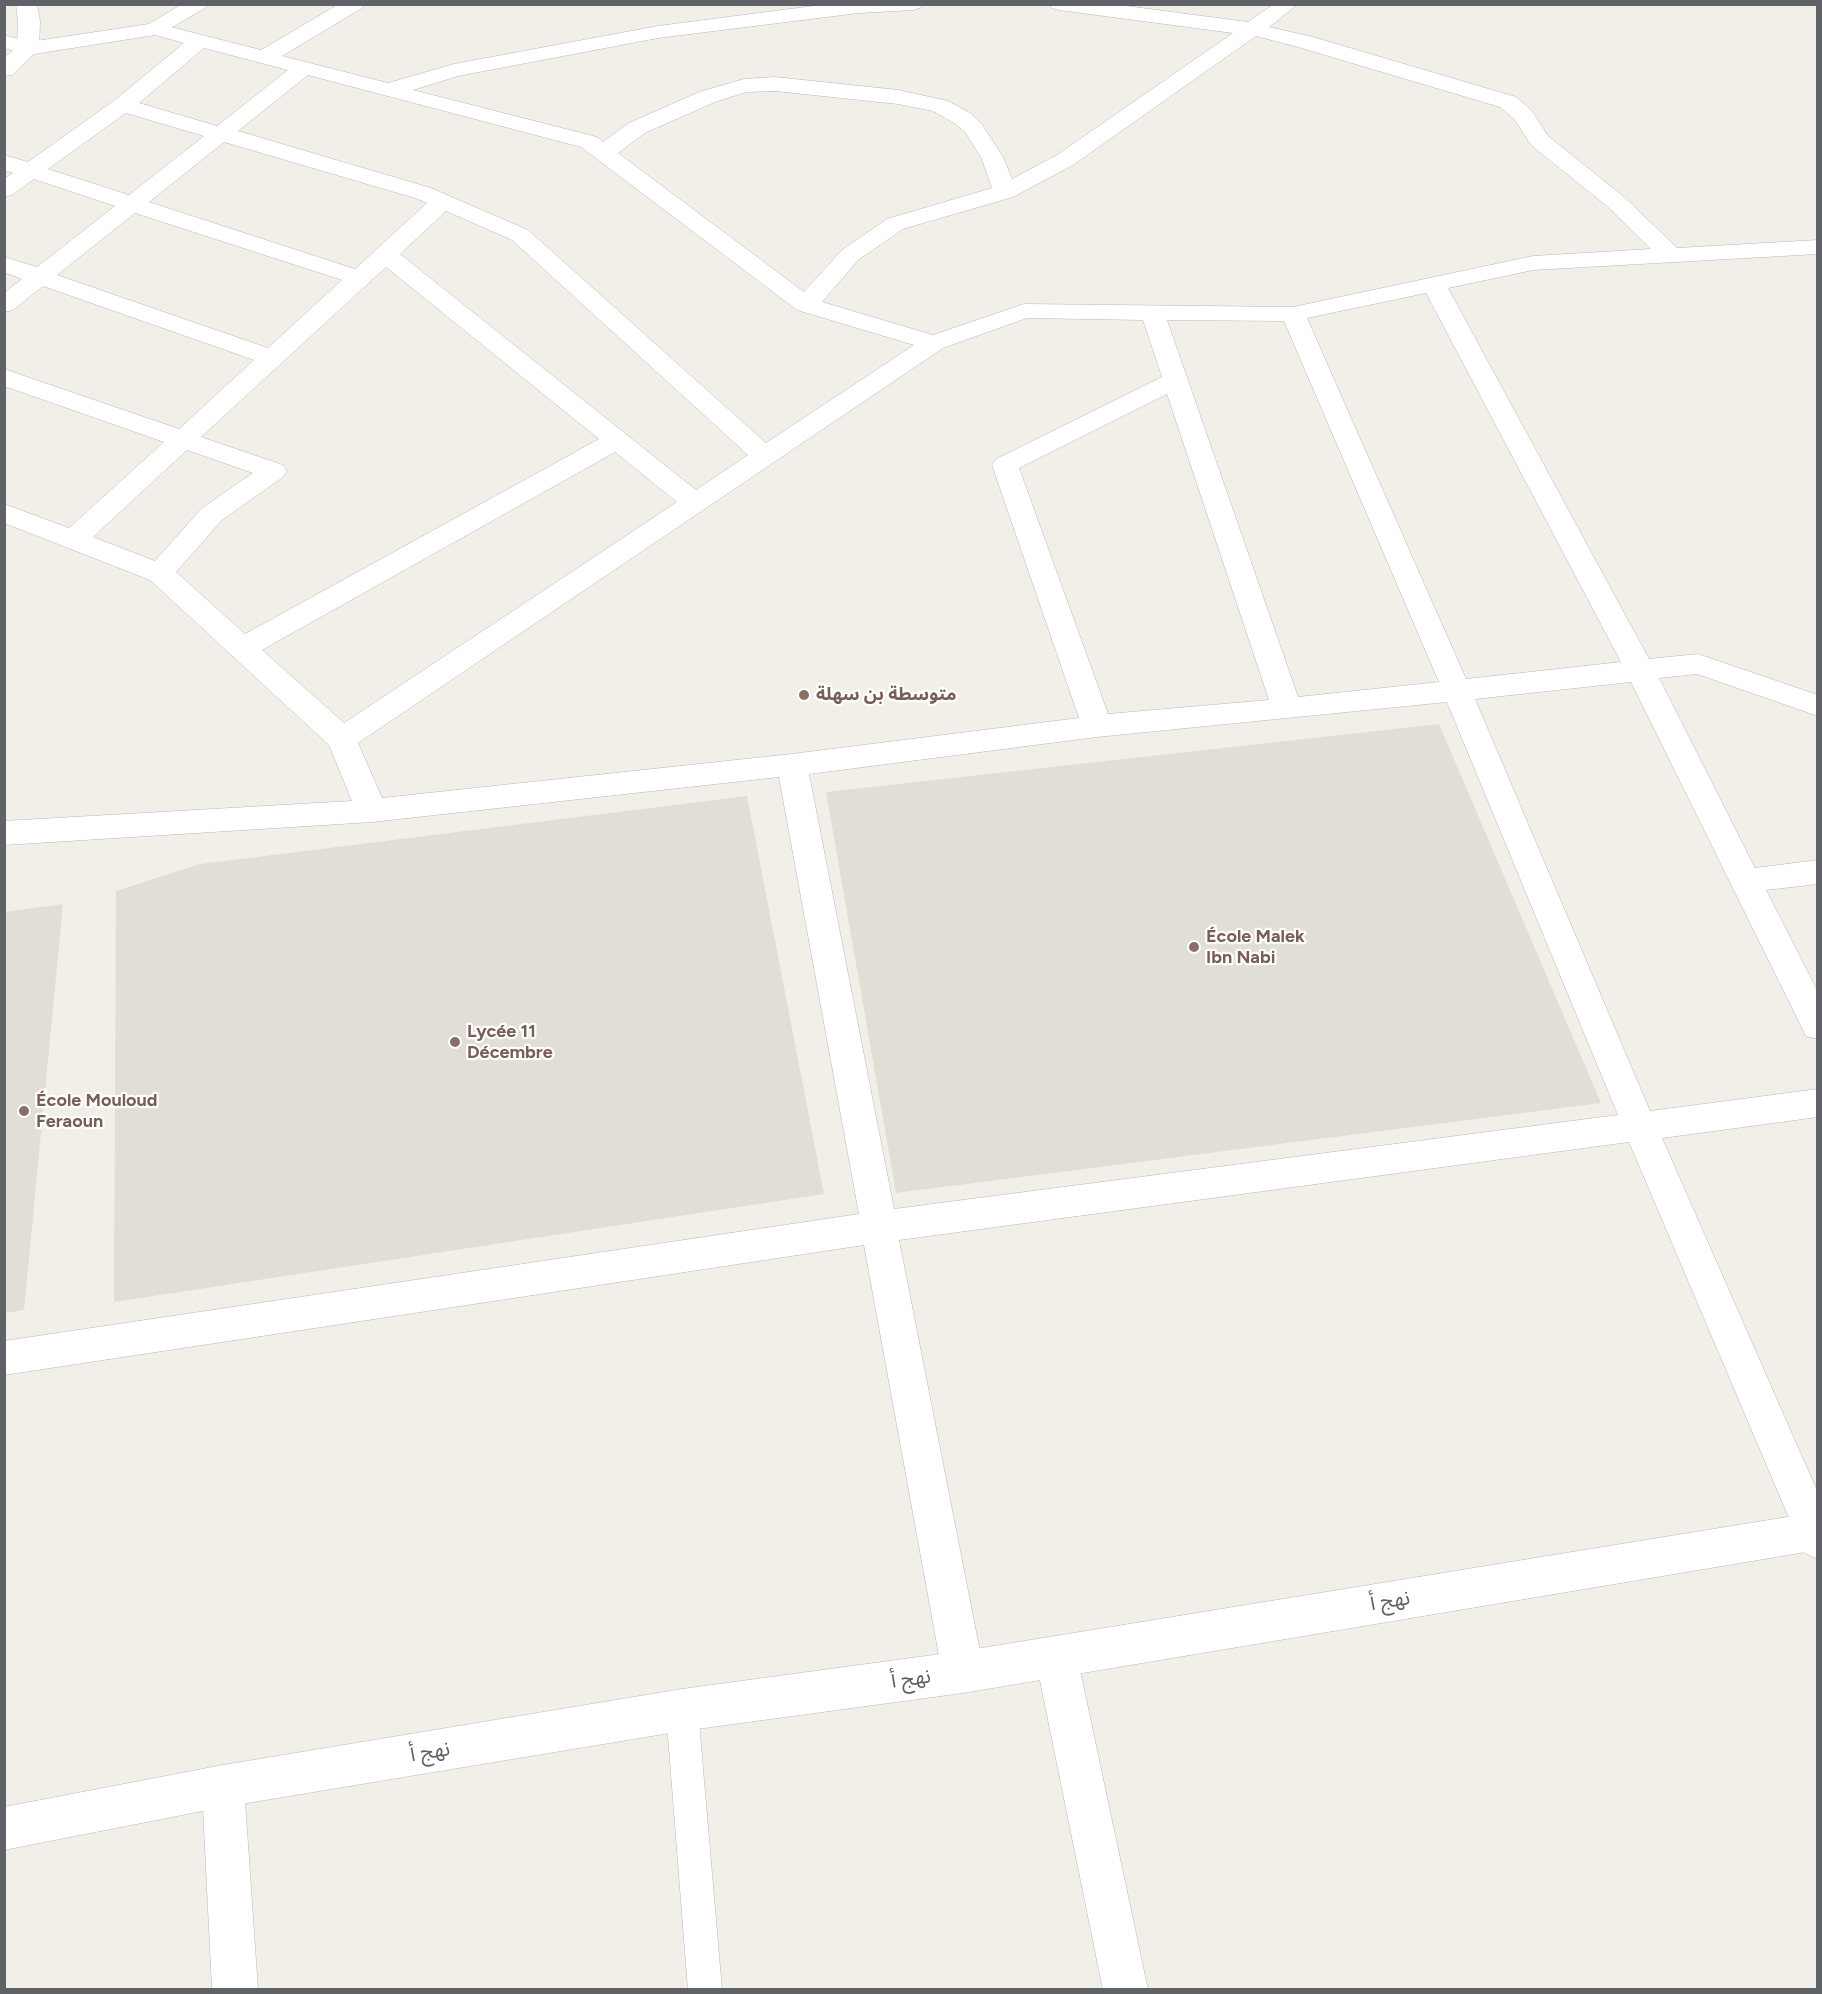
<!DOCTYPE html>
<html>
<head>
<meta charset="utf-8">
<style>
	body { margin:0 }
	#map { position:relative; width:1822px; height:1994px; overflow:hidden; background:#f1efe8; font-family:Figtree,sans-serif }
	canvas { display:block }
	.frame { position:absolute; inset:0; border:6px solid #5f6368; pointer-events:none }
</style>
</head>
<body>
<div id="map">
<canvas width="1822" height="1994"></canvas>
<div class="frame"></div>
</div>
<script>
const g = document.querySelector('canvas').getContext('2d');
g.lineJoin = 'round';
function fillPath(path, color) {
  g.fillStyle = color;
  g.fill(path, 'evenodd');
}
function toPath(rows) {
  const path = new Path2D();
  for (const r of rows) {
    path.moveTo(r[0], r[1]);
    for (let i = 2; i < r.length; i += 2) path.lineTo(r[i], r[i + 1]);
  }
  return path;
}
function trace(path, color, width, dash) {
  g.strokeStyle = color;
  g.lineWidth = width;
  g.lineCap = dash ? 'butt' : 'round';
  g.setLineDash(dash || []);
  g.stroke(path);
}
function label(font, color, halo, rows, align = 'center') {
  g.font = font + ' Figtree,"Noto Sans Arabic",sans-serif';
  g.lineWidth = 4.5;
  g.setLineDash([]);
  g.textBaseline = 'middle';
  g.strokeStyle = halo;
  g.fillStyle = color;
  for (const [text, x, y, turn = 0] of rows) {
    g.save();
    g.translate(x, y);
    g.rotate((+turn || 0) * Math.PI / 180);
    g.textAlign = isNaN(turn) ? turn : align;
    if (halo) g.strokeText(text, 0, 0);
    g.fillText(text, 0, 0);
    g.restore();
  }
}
fillPath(toPath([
	[1439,724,1601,1103,896,1193,826,792],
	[747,796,824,1194,114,1302,116,891,200,864],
	[63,904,24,1310,5,1313,5,912]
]), '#e1ded6');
const service = toPath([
	[682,1694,693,1699,698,1710,722,1990,688,1990,666,1710,671,1699,682,1694]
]);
const minor = toPath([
	[339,4,365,4,362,8,282,56,388,83,454,64,658,26,829,4,923,4,920,8,913,10,859,13,658,38,458,76,413,90,597,137,603,142,629,123,699,92,744,79,775,77,898,90,948,101,970,113,981,123,1003,157,1012,179,1057,155,1233,33,1059,10,1052,8,1049,4,1111,4,1248,22,1274,4,1298,4,1269,27,1313,37,1516,97,1532,111,1548,136,1624,197,1677,248,1818,240,1818,254,1533,270,1448,288,1649,659,1698,654,1818,695,1818,716,1697,674,1659,678,1755,868,1818,860,1818,884,1766,890,1818,992,1818,1039,1806,1036,1631,682,1475,699,1650,1111,1818,1089,1818,1117,1662,1138,1818,1493,1818,1559,1804,1553,1629,1142,899,1240,984,1672,978,1687,963,1693,948,1687,942,1672,864,1245,4,1375,4,1341,859,1214,779,777,372,822,4,845,4,821,352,801,329,745,150,580,4,523,4,504,69,528,164,442,4,386,4,369,179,429,254,360,43,286,13,310,4,312,4,293,22,279,4,272,4,257,37,267,115,206,34,179,12,195,4,197,4,179,13,173,4,170,4,155,28,162,115,100,184,43,148,33,144,29,148,25,155,23,261,50,339,4],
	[1256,36,1298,47,1500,107,1515,120,1531,145,1608,207,1651,249,1533,256,1293,307,1024,304,933,335,822,302,858,260,903,229,1013,197,1073,165,1256,36],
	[204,48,288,70,217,126,139,103,204,48],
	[308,75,581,147,797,310,914,345,766,443,528,230,431,188,238,131,308,75],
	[775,91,898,104,933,111,954,123,965,132,981,157,992,188,887,219,842,250,804,292,618,153,645,133,715,102,746,92,775,91],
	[126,113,204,136,129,195,48,169,126,113],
	[224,142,415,198,427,203,355,269,149,202,224,142],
	[446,211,512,240,748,455,696,490,400,254,446,211],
	[135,213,342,280,268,348,57,275,135,213],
	[386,267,599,439,245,634,176,572,222,520,283,477,287,471,283,465,201,437,386,267],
	[1426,293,1621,662,1466,679,1307,318,1426,293],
	[1027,318,1143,320,1162,377,996,459,992,465,1079,718,792,754,382,798,358,743,943,348,1027,318],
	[1167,320,1284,321,1439,682,1298,697,1167,320],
	[1167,394,1269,700,1108,714,1019,468,1167,394],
	[187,450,253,473,202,508,155,561,93,537,187,450],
	[615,452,677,502,344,723,262,650,615,452],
	[1447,702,1618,1115,894,1209,809,774,1097,737,1447,702],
	[1056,1636,1071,1642,1077,1656,1148,1990,1103,1990,1035,1656,1041,1642,1056,1636],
	[223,1765,238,1771,244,1786,258,1990,212,1990,202,1786,208,1771,223,1765]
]);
const tertiary = toPath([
	[182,4,208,4,205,8,162,33,155,35,28,55,4,48,4,35,29,42,149,24,182,4]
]);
const secondary = toPath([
	[16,4,37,4,40,21,39,49,12,75,4,76,4,58,17,47,18,21,16,4],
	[1818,1512,1818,1550,963,1693,682,1731,223,1807,4,1850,4,1807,223,1765,682,1689,963,1651,1818,1512]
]);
trace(service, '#b5b8bc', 1);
trace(minor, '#b5b8bc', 1);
trace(tertiary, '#b5b8bc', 1);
trace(secondary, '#b6babf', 1);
fillPath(service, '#fff');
fillPath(minor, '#fff');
fillPath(tertiary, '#fff');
fillPath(secondary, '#fff');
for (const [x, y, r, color] of [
	[804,695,6,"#8d6e63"],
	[1194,947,6,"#8d6e63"],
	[455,1042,6,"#8d6e63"],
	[24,1111,6,"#8d6e63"]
]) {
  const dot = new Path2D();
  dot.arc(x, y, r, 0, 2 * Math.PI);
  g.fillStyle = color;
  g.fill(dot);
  trace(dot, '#fff', 2);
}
label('bold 18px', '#785e54', '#fff', [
	["متوسطة بن سهلة",816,695],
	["École Malek",1206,937],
	["Ibn Nabi",1206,958],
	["Lycée 11",467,1032],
	["Décembre",467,1053],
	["École Mouloud",36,1101],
	["Feraoun",36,1122]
], 'left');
label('21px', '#5f6368', '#fff', [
	["نهج أ",1390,1601,-9],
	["نهج أ",911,1679,-8],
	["نهج أ",430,1752,-9]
]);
</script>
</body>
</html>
